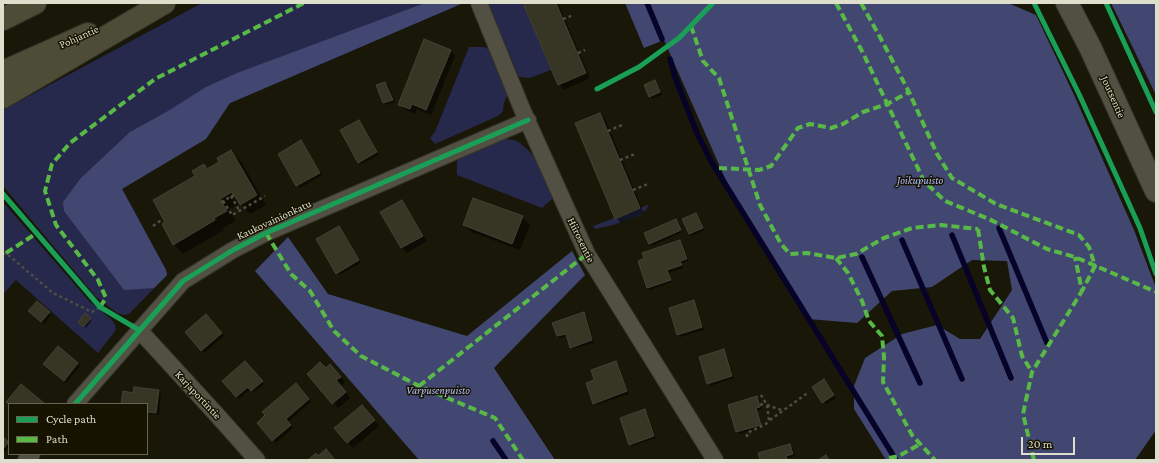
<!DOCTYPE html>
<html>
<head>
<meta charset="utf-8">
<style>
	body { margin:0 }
	#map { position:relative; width:1159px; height:463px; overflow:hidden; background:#181708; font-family:"Crimson Pro",serif }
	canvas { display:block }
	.frame { position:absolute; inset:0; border:4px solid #dedecc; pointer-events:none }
	.legend { position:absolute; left:8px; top:403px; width:140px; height:52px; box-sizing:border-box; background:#161400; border:1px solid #666552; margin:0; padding:5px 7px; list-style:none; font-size:12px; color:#dedecc }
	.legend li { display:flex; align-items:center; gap:8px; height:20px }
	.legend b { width:20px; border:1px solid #666552 }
	.scale { position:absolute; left:1021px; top:437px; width:54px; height:18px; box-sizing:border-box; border:2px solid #dedecc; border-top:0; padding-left:5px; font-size:12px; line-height:14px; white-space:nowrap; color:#dedecc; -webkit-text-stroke:3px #161400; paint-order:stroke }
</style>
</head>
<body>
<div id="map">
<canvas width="1159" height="463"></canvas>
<div class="frame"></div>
<ul class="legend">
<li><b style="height:5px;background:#1a9f57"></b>Cycle path</li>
<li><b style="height:5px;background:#58b947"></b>Path</li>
</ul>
<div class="scale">20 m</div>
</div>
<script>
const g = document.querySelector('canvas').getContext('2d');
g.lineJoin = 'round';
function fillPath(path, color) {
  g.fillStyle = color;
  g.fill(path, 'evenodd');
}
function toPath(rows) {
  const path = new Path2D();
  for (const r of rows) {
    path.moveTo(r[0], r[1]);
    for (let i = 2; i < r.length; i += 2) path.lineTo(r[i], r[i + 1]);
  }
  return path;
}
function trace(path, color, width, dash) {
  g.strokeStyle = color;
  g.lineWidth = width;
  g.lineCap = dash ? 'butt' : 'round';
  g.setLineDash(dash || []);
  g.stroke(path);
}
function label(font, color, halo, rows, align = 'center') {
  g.font = font + ' "Crimson Pro",serif';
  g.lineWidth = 3;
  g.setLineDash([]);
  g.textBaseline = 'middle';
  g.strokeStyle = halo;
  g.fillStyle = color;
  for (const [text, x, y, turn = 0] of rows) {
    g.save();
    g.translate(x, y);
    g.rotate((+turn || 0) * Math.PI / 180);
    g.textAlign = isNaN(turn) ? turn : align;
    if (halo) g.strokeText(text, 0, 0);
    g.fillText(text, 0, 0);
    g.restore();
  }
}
fillPath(toPath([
	[202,3,461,4,105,157,166,270,167,275,129,314,124,315,117,313,96,297,3,186,3,110],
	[488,3,523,3,551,70,530,78,519,77],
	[469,47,485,47,489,50,508,94,504,102,503,111,498,116,435,144,430,138,435,132],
	[503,139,515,140,520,143,530,152,537,161,553,198,542,208,457,175,457,163,459,158],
	[3,202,89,301,112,320,115,325,116,330,98,353,16,280,3,294],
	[648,205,648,207,641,215,613,225,595,229,593,226]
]), '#26294c');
fillPath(toPath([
	[425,3,461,4,230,103,206,139,122,189,166,270,167,275,154,288,124,290,64,211,63,202,81,178,130,132,168,111,206,87,237,73],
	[625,3,1008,3,1036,15,1074,95,1134,230,1156,288,1156,430,1135,460,886,460,854,409,854,386,865,358,902,334,937,325,960,339,980,339,1012,290,1007,261,972,260,932,287,892,291,857,323,808,319,728,185,664,40,644,48],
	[1111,3,1156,3,1156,95,1114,9],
	[288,237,328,294,467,336,572,251,585,275,494,368,555,460,419,460,255,271]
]), '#424772');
fillPath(toPath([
	[524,3,558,3,590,78,564,90,559,84],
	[450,50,455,56,431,115,417,109,415,114,404,109,399,104],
	[655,82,657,84,662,95,652,99,650,96],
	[385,83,388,85,395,102,387,105,384,103,377,86],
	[600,114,605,119,644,213,621,223,616,218],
	[359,121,379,155,361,164,359,162],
	[301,142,322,175,300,188,279,154],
	[231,152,241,161,266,205,250,214,240,203,229,209,236,221,223,228,224,230,183,254,174,244,167,223,204,165,208,170,221,162],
	[401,201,406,206,427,241,407,253,402,248,382,213],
	[696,214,704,230,692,236,689,234],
	[522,217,530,225,520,250,471,232,464,225],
	[675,220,682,232,652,246,650,243],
	[339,227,361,263,339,275,337,273],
	[680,241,682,243,689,261,682,263,683,268,669,273,672,282,650,290,648,288],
	[37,302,51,315,44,324,30,311],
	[694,302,696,304,704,330,680,337,678,335],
	[583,314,586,316,594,343,573,349,571,347,567,336,560,338,558,336,554,323],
	[85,315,92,321,86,328,79,322],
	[208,317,224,336,204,353,186,332],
	[58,347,80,366,66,383,47,366],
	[723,351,726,353,734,378,710,386,708,383],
	[245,362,264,384,254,392,251,389,239,399,223,381],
	[616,362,618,365,629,394,596,405,594,403,595,381],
	[326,369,335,370,345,382,341,386,350,398,338,408,308,374],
	[826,383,836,398,826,404,823,402],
	[298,387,311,402,288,422,293,428,276,443,258,423],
	[159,391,161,393,159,415,147,414,147,404,122,404,134,394],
	[757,397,759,399,762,409,757,411,762,427,739,434,737,432],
	[367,411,379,426,353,448,336,428],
	[645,411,647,413,656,438,632,446,630,444],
	[3,438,9,443,9,446,3,454],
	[790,445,793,448,795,456,788,458,789,460,761,460]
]), '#0007');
trace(toPath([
	[647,3,662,39],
	[670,59,675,77,697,133,711,161,896,460],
	[999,228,1047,343],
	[952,235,1011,378],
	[902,240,962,379],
	[862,257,920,383],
	[493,441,506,460]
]), '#070227', 5.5);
const building = toPath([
	[523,3,556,3,586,73,558,85,523,3],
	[424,39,451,50,426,110,412,104,410,109,398,105,424,39],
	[655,80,660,92,649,97,644,85,655,80],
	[385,82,393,100,383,103,376,85,385,82],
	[600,113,640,208,615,219,575,123,600,113],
	[359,120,377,152,358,163,340,130,359,120],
	[301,140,320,173,296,186,278,154,301,140],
	[231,150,257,195,240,205,232,192,220,199,227,211,214,218,215,220,173,245,162,224,165,222,153,200,195,176,192,171,204,164,207,169,219,162,217,158,231,150],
	[473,198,523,216,512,244,463,225,473,198],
	[402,200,423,236,401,248,380,212,402,200],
	[696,213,703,228,689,234,682,219,696,213],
	[676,219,681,230,649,244,644,233,676,219],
	[339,226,359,260,336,274,316,239,339,226],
	[680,240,687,259,680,261,682,265,667,270,671,280,647,288,638,261,644,258,642,253,680,240],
	[694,300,702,327,677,335,669,308,694,300],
	[37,301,50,312,41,322,28,311,37,301],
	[584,312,592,340,570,348,566,334,557,336,552,323,584,312],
	[85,313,91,318,83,327,78,322,85,313],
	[206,314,222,333,201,351,185,332,206,314],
	[58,346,78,363,64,381,43,364,58,346],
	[724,349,732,376,707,384,699,357,724,349],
	[245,361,263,381,251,391,248,387,236,397,222,381,245,361],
	[616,361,627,391,593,404,586,383,594,380,591,370,616,361],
	[320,362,326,368,330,364,341,377,336,380,346,392,332,404,307,374,320,362],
	[824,379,834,395,822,403,812,387,824,379],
	[296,383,309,399,286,419,291,425,272,441,257,423,265,415,262,412,296,383],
	[21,384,44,403,43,404,9,404,9,405,6,402,21,384],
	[134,387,159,390,156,413,147,412,147,404,121,404,123,391,133,393,134,387],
	[757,396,760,407,756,408,761,425,736,432,728,405,757,396],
	[362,405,375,420,347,443,334,428,362,405],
	[645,409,654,436,629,445,620,418,645,409],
	[3,437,9,442,3,449,3,437],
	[790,444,793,454,786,456,788,460,760,460,758,453,790,444],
	[326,449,335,460,308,460,316,453,318,456,326,449],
	[826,455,829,460,818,460,826,455]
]);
fillPath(building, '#373625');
trace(building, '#434235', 1);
const street = toPath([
	[479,3,522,109,587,254,715,460],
	[139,330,217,415,257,460],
	[75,404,183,281,233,250,266,233,528,120],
	[26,460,32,454]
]);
const secondary = toPath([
	[1067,3,1090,47,1156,191]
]);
const highway = toPath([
	[3,19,35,3],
	[3,72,88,34],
	[3,97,164,3]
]);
trace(street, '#333329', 18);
trace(secondary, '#333329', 24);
trace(highway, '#333329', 24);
trace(toPath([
	[563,19,571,16],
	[578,53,585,50],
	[608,131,622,125],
	[620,160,635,154],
	[633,190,648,184],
	[231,196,239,210],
	[223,201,232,215,265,196],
	[221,202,234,195],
	[153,226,163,219],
	[3,254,6,253,53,293,92,312,100,307],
	[760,405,766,403],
	[767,405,781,410],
	[770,420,809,392],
	[747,437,747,433,766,424,769,420,767,405,761,395]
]), '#4d4d42', 2.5, [3, 3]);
trace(street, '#515043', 16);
trace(secondary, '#515043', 22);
trace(highway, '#4d4c37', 22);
trace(toPath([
	[836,3,863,53,924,181,945,201,989,219,1047,249,1075,257,1156,292],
	[861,3,880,37,909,92,937,154,952,178,996,204,1079,235,1089,247,1095,266,1082,291],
	[691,26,703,61,719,78,760,205,781,244,790,254,807,253,836,258,856,254,884,238,912,228,941,225,978,229],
	[719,168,759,170,771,166,798,128,810,124,831,128,843,124,863,112,887,104,909,92],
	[978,229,984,267,990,290,1013,318,1022,356,1032,372],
	[266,233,291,274,310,291,334,331,361,356,419,386,495,418,523,460],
	[6,253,37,233],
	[836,258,848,273,862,301,869,321,882,336,884,357,883,382,912,435,935,460],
	[100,307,106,298,98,280,56,225,45,191,52,164,70,143,155,79,304,3],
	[419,386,587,254],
	[889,458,899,456,920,444],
	[1034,460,1023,414,1032,372,1082,291,1075,257]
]), '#58b947', 4, [8, 4]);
trace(toPath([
	[1034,3,1079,94,1121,186,1140,228,1156,274],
	[1106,3,1156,112],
	[597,89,639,67,679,38,713,3],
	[3,194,100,307,139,330],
	[75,404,183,281,233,250,266,233,528,120]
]), '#1a9f57', 5);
label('11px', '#dedecc', '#161400', [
	["Pohjantie",79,37,-24],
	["Joutsentie",1113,97,66],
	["Kaukovainionkatu",274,220,-25],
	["Hiirosentie",581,240,64],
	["Karjaportintie",198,395,47]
]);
label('italic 11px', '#b3befe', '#161400', [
	["Joikupuisto",920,181],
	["Varpusenpuisto",438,391]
]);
</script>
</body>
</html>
